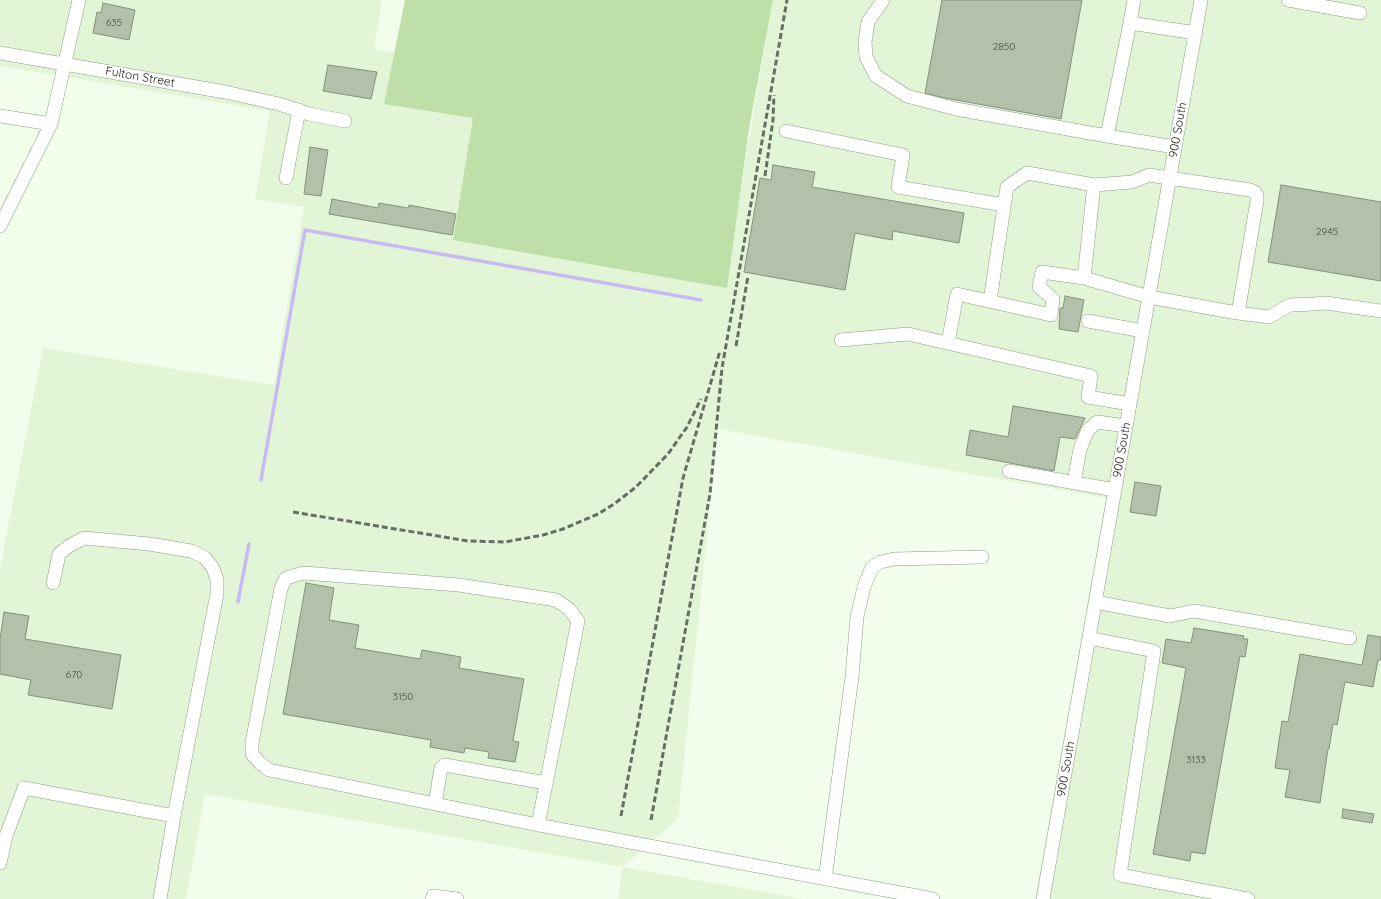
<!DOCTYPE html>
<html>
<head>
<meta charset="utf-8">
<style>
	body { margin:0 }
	canvas { display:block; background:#f2feeb }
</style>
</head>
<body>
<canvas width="1381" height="899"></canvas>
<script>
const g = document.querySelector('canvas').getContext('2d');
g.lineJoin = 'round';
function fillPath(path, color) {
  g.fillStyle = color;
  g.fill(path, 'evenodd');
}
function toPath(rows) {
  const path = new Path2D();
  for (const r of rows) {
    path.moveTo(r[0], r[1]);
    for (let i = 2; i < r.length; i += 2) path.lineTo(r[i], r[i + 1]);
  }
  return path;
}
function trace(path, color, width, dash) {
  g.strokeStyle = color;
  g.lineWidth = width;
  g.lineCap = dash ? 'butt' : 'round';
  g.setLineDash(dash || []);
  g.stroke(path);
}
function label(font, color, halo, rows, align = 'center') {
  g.font = font + ' Quicksand,sans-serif';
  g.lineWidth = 3;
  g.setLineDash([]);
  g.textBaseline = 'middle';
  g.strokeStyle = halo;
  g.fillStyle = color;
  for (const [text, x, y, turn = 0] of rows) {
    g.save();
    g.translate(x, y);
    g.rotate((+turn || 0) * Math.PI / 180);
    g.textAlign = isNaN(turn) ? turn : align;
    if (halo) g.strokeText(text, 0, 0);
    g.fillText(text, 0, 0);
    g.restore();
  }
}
fillPath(toPath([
	[0,0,382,0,374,49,485,66,725,277,773,0,1381,0,1381,899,1035,899,1106,498,718,429,678,818,623,867,803,899,618,899,623,867,205,794,186,899,0,899,0,568,43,348,274,385,304,207,255,199,270,111,0,66]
]), '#e2f6d7');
fillPath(toPath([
	[405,0,773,0,749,128,727,288,453,240,473,118,384,104]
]), '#bedfa8');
trace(toPath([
	[261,480,305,230,701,300],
	[238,602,249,544]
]), '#c8bbf4', 3.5);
const building = toPath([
	[942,0,1082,0,1061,119,945,98,925,93,942,0],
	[103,3,135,10,129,40,93,33,97,12,101,13,103,3],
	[328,65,377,72,371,99,323,91,328,65],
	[310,147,328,150,321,196,304,194,310,147],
	[773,165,815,172,812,187,964,213,959,243,893,231,892,240,855,233,845,290,744,272,760,178,771,180,773,165],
	[1281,185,1381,202,1381,281,1268,262,1281,185],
	[332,199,378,208,379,203,408,208,409,205,456,214,452,235,329,214,332,199],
	[1065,296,1084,300,1078,332,1059,329,1060,308,1063,308,1065,296],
	[1013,406,1085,418,1075,439,1060,437,1054,471,966,455,970,430,1008,437,1013,406],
	[1135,482,1161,486,1156,516,1130,512,1135,482],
	[306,583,334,588,329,620,359,625,355,648,420,659,422,650,461,657,459,668,524,679,513,741,519,742,515,762,488,758,489,752,465,748,464,753,430,747,431,740,283,714,306,583],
	[4,612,29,616,25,639,121,655,112,709,28,695,31,680,0,674,0,639,4,612],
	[1194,628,1244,636,1243,639,1248,639,1245,657,1240,656,1205,854,1191,852,1190,861,1153,854,1186,668,1162,663,1166,639,1191,643,1194,628],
	[1368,635,1381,637,1381,660,1378,660,1373,687,1345,682,1337,725,1333,724,1329,749,1328,749,1320,803,1285,797,1290,770,1275,768,1282,721,1288,722,1300,654,1362,665,1368,635],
	[1343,809,1374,814,1372,823,1342,818,1343,809]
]);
fillPath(building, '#b3c1aa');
trace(building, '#84927c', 1);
const minor = toPath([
	[883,0,868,22,865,42,866,57,876,76,907,96,956,109,1107,136],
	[1134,0,1130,23,1196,33],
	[1288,0,1360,13],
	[1130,23,1107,136,1175,147],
	[0,53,225,92,279,104,309,114,345,121],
	[0,116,51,124,79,0],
	[786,131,903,155,898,187,1004,205],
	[286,178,299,110],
	[0,226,51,124],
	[990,301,1007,187,1027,173,1094,185],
	[1238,313,1257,201,1257,196,1255,192,1250,190,1149,175,1132,182,1094,185,1084,278,1149,297,1226,311,1238,313,1269,317,1290,305,1314,304,1326,303,1381,311],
	[1088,321,1143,331],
	[841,340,908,334,1091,376,1088,397,1130,404],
	[948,343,957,294,1051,315,1053,299,1039,287,1042,272,1084,278],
	[1009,471,1115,490],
	[1074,483,1080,449,1088,430,1097,422,1126,426],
	[53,583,59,554,69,546,84,538,149,544,191,551,204,557,213,568,217,580,217,594,174,816,160,899],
	[1095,602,1170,616,1194,611,1350,638],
	[1089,638,1154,651,1120,875,1248,899],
	[435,804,441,768,445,765,546,783],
	[538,825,578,621,569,609,556,600,459,585,304,573,286,578,281,588,252,743,252,754,260,763,269,770,538,825,933,899],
	[0,863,6,836,24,788,174,816],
	[825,879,852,677,857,617,864,587,872,567,881,562,894,559,982,557],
	[432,899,433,896,457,899],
	[1043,899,1201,0]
]);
trace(minor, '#8e9c86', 14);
trace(minor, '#fff', 13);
trace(toPath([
	[765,176,773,120,774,95],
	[736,346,748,276],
	[293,512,468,541,505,542,543,535,563,529,598,514,614,504,636,487,668,454,687,427,701,399],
	[621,816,683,478,720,351],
	[651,820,710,494,722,368,787,0]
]), '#676e62', 3, [6, 3]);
label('10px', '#424a3d', null, [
	["635",114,23],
	["2850",1004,47],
	["2945",1327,232],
	["670",74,675],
	["3150",403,697],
	["3133",1196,760]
]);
label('12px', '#1d2219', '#fff', [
	["Fulton Street",140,77,10],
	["900 South",1178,130,-80],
	["900 South",1122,450,-80],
	["900 South",1066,769,-80]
]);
</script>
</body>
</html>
